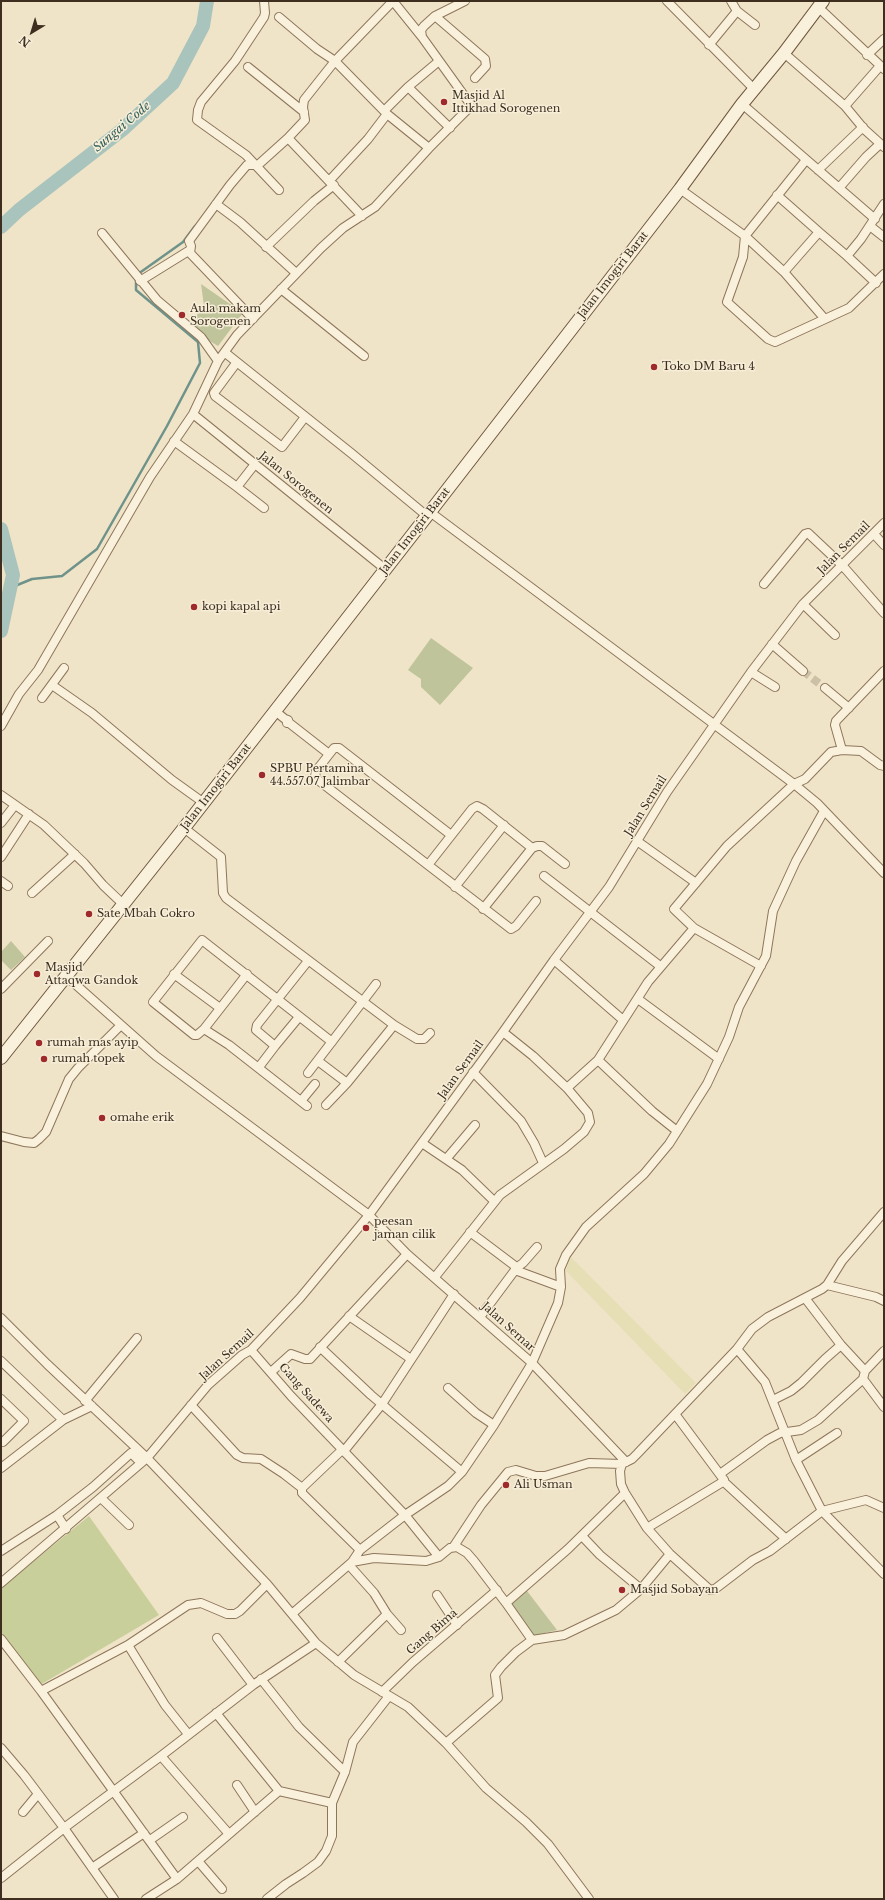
<!DOCTYPE html>
<html>
<head>
<meta charset="utf-8">
<style>
	body { margin:0 }
	#map { position:relative; width:885px; height:1900px; overflow:hidden; background:#f0e4c8; font-family:"Libre Baskerville",serif }
	canvas { display:block }
	.frame { position:absolute; inset:0; border:2px solid #3d2e20; pointer-events:none }
	.north { position:absolute; left:12px; top:12px; width:40px; height:40px; -webkit-text-stroke:3px #f7eed8; paint-order:stroke; rotate:218deg; font-size:11px; font-weight:700; line-height:16px; text-align:center; color:#3d2e20 }
	.north::after { content:''; display:block; margin:auto; width:14px; height:18px; background:#3d2e20; clip-path:polygon(50% 0,100% 100%,50% 72%,0 100%) }
</style>
</head>
<body>
<div id="map">
<canvas width="885" height="1900"></canvas>
<div class="frame"></div>
<div class="north">N</div>
</div>
<script>
const g = document.querySelector('canvas').getContext('2d');
g.lineJoin = 'round';
function fillPath(path, color) {
  g.fillStyle = color;
  g.fill(path, 'evenodd');
}
function toPath(rows) {
  const path = new Path2D();
  for (const r of rows) {
    path.moveTo(r[0], r[1]);
    for (let i = 2; i < r.length; i += 2) path.lineTo(r[i], r[i + 1]);
  }
  return path;
}
function trace(path, color, width, dash) {
  g.strokeStyle = color;
  g.lineWidth = width;
  g.lineCap = dash ? 'butt' : 'round';
  g.setLineDash(dash || []);
  g.stroke(path);
}
function label(font, color, halo, rows, align = 'center') {
  g.font = font + ' "Libre Baskerville",serif';
  g.lineWidth = 3;
  g.setLineDash([]);
  g.textBaseline = 'middle';
  g.strokeStyle = halo;
  g.fillStyle = color;
  for (const [text, x, y, turn = 0] of rows) {
    g.save();
    g.translate(x, y);
    g.rotate((+turn || 0) * Math.PI / 180);
    g.textAlign = isNaN(turn) ? turn : align;
    if (halo) g.strokeText(text, 0, 0);
    g.fillText(text, 0, 0);
    g.restore();
  }
}
fillPath(toPath([
	[570,1256,696,1383,685,1394,566,1271]
]), '#e6deb5');
fillPath(toPath([
	[89,1516,159,1615,40,1685,1,1632,1,1588]
]), '#c9cf9b');
fillPath(toPath([
	[201,284,243,313,218,346,203,337,189,325,204,306],
	[431,638,473,668,440,705,421,687,421,679,408,670],
	[11,941,25,957,11,970,1,960,1,952],
	[524,1587,557,1630,532,1636,509,1603]
]), '#bfc49a');
trace(toPath([
	[138,274,183,242,195,226],
	[10,588,32,579,62,576,97,549,167,426,200,363,198,342,136,290,136,278]
]), '#6f938a', 2.5);
trace(toPath([
	[1,227,19,210,122,130,173,83,203,26,207,1],
	[1,529,13,575,1,631]
]), '#a9c4bc', 14);
trace(toPath([
	[803,671,825,688]
]), '#ccc0a6', 8, [8, 4]);
const minor = toPath([
	[264,1,265,13,264,17,235,61,201,102,198,110,197,120,246,155,279,190],
	[393,1,422,37],
	[667,1,755,90],
	[731,1,737,11,755,25],
	[818,7,884,69],
	[435,16,485,59,486,66,475,78],
	[279,17,317,49,335,61,387,114,429,148],
	[709,45,737,11],
	[784,53,845,106,864,129,884,147],
	[867,55,884,39],
	[248,67,304,112],
	[408,87,450,128],
	[742,104,875,219],
	[845,106,880,66],
	[384,111,408,87,439,61],
	[806,160,745,236,743,257,727,302,768,339,775,342,849,308,884,274],
	[818,170,863,127],
	[330,180,368,139,387,114],
	[839,188,866,157,880,144],
	[680,189,745,236,784,272,824,318],
	[777,195,819,232],
	[216,204,240,222,296,273],
	[362,216,288,138,305,120,303,107,304,100,335,61,393,1],
	[870,226,884,237],
	[102,233,157,300,201,337,218,361],
	[266,247,314,201,334,185],
	[847,256,876,283],
	[784,272,819,232,847,256,861,239,884,204],
	[140,281,190,250],
	[281,289,364,356],
	[253,319,190,253,191,246,189,241,230,185,247,165,258,165,288,138],
	[228,355,351,453,427,516],
	[237,362,214,393,215,396,282,447,305,417],
	[193,414,385,569],
	[174,441,237,487],
	[255,464,237,487,264,508],
	[430,512,794,784,817,803,884,873],
	[874,534,884,545],
	[764,584,805,534,808,533,842,565,884,613],
	[803,604,835,635],
	[772,644,803,671],
	[751,672,775,687],
	[52,685,92,713,172,780,204,803],
	[825,688,849,708],
	[42,698,64,668],
	[275,711,285,719,288,720,287,723],
	[288,722,329,754],
	[1,726,19,694,38,670,150,477,193,414,218,361,237,335,321,248,343,228,375,207,429,148,468,109,470,105,468,101,422,37,421,30,424,26,435,16,465,1],
	[842,750,835,725,836,721,884,671],
	[1,795,44,825,84,863,103,885,123,904],
	[1,823,15,805],
	[184,828,221,857,223,893,226,898,394,1025,417,1039,424,1039,430,1033],
	[451,835,339,748,334,748,316,771,315,776,318,780,428,865,472,809,477,806,483,809,532,848,483,909],
	[637,841,696,883],
	[532,848,537,846,542,846,565,864],
	[1,857,29,814],
	[428,865,511,929,516,926,536,901],
	[544,876,660,966],
	[1,881,8,886],
	[455,887,504,825],
	[32,893,75,854],
	[694,928,761,966],
	[554,960,623,1020],
	[174,974,220,1008],
	[66,976,156,1056,369,1215,407,1254,532,1363,626,1462],
	[1,989,48,941],
	[638,999,719,1059],
	[299,1017,275,1046,256,1030,257,1025,308,961],
	[204,1029,247,974],
	[598,1060,652,1111,677,1131],
	[318,1061,347,1083],
	[259,1067,275,1046],
	[473,1072,521,1121,534,1143,543,1163],
	[308,1073,376,984],
	[567,1088,598,1060,648,982,694,928,674,909,727,846,794,784,805,779,831,752,842,750,861,751,880,765,884,766],
	[301,1101,315,1084],
	[326,1105,347,1083,394,1025],
	[307,1106,229,1045,204,1029,197,1035,194,1035,153,1002,202,940,332,1042],
	[1,1136,24,1142,34,1143,39,1139,46,1132,69,1079,78,1068,121,1025],
	[422,1143,462,1170,494,1201],
	[447,1158,475,1125],
	[884,1212,842,1261,827,1285,822,1289,768,1317,752,1329,737,1349,637,1454,632,1459,622,1464,620,1471,621,1484,625,1493,647,1528,670,1554,710,1590,715,1589,753,1560,770,1551,822,1511,866,1500,884,1508],
	[470,1232,515,1266,515,1270,480,1317],
	[516,1268,523,1263,537,1247],
	[515,1270,561,1287],
	[435,1277,500,1195,564,1149,584,1132,590,1122,588,1113,567,1088,533,1056,503,1032],
	[827,1285,876,1297,884,1301],
	[805,1298,841,1345,865,1371],
	[349,1316,411,1359],
	[1,1318,47,1364,147,1458,267,1584,316,1643,354,1675,408,1707,446,1743,486,1788,526,1822,548,1844,589,1899],
	[320,1347,371,1395,462,1472],
	[737,1349,765,1382,796,1460,822,1511,884,1574],
	[251,1350,291,1396,405,1515,439,1557],
	[1,1361,63,1420],
	[271,1372,291,1354,305,1359,310,1359,407,1254],
	[863,1379,884,1407],
	[448,1388,476,1413,494,1425],
	[1,1399,24,1421,3,1442],
	[773,1400,791,1391,801,1383,825,1359,841,1345],
	[85,1401,137,1338],
	[191,1405,237,1455,243,1458,261,1459,284,1474,302,1488],
	[343,1449,302,1488,302,1493,360,1550],
	[344,1451,382,1404,454,1294],
	[796,1460,837,1433],
	[1,1468,63,1420,92,1406],
	[720,1474,767,1440,780,1433,801,1430,818,1420,863,1379,865,1371,884,1351],
	[723,1481,786,1539],
	[101,1498,129,1525],
	[57,1515,66,1529],
	[647,1528,721,1483,724,1480,675,1414],
	[582,1536,600,1555,641,1589],
	[454,1546,481,1505,508,1472,516,1470,536,1476,545,1476,589,1463,622,1464],
	[1,1551,57,1515,93,1487,131,1453,141,1463],
	[352,1562,374,1558,426,1561,439,1557,450,1548,457,1547,467,1553,474,1561,506,1603,568,1549,625,1493],
	[1,1583,147,1458,208,1385,242,1355,251,1350,300,1298,369,1215,503,1032,554,960,609,887,667,792,751,672,803,604,884,523],
	[437,1595,457,1625],
	[506,1603,532,1640],
	[293,1613,352,1562,360,1550,405,1515,448,1486,462,1472,494,1425,532,1363,558,1303,561,1287,560,1269,566,1255,586,1227,644,1174,669,1144,707,1084,729,1037,739,1007,766,956,773,911,796,861,824,811],
	[387,1614,401,1630],
	[217,1638,253,1685],
	[1,1639,41,1691,177,1879],
	[128,1645,165,1705,188,1734],
	[338,1662,387,1614,374,1593,349,1565],
	[261,1679,299,1727,345,1772],
	[41,1691,128,1645,188,1605,201,1603,227,1614,235,1614,240,1611,267,1584],
	[382,1692,413,1662,497,1590],
	[216,1713,279,1791],
	[446,1743,498,1698,495,1675,501,1667,516,1652,532,1640,564,1635,616,1610,641,1589,670,1554],
	[1,1748,24,1775,64,1828,114,1899],
	[161,1756,229,1834],
	[237,1785,255,1812],
	[23,1812,38,1794],
	[150,1840,183,1817],
	[198,1861,222,1889],
	[92,1868,144,1833],
	[1,1878,64,1828,161,1756,253,1685,316,1643],
	[146,1899,177,1879,279,1791,332,1803],
	[267,1899,286,1884,303,1873,318,1862,326,1851,332,1836,332,1803,345,1772,353,1742,389,1696]
]);
const secondary = toPath([
	[1,1058,184,828,430,512,680,189,742,104,784,53,823,1]
]);
trace(minor, '#8d765c', 10);
trace(secondary, '#6f573f', 14);
trace(minor, '#faf1dc', 8);
trace(secondary, '#faf1dc', 12);
for (const [x, y, r, color] of [
	[444,102,4,"#9e2a2b"],
	[182,315,4,"#9e2a2b"],
	[654,367,4,"#9e2a2b"],
	[194,607,4,"#9e2a2b"],
	[262,775,4,"#9e2a2b"],
	[89,914,4,"#9e2a2b"],
	[37,974,4,"#9e2a2b"],
	[39,1043,4,"#9e2a2b"],
	[44,1059,4,"#9e2a2b"],
	[102,1118,4,"#9e2a2b"],
	[366,1228,4,"#9e2a2b"],
	[506,1485,4,"#9e2a2b"],
	[622,1590,4,"#9e2a2b"]
]) {
  const dot = new Path2D();
  dot.arc(x, y, r, 0, 2 * Math.PI);
  g.fillStyle = color;
  g.fill(dot);
  trace(dot, '#f7eed8', 1.5);
}
label('11px', '#3d2e20', '#f7eed8', [
	["Masjid Al",452,96],
	["Ittikhad Sorogenen",452,109],
	["Aula makam",190,309],
	["Sorogenen",190,322],
	["Toko DM Baru 4",662,367],
	["kopi kapal api",202,607],
	["SPBU Pertamina",270,769],
	["44.557.07 Jalimbar",270,782],
	["Sate Mbah Cokro",97,914],
	["Masjid",45,968],
	["Attaqwa Gandok",45,981],
	["rumah mas ayip",47,1043],
	["rumah topek",52,1059],
	["omahe erik",110,1118],
	["peesan",374,1222],
	["jaman cilik",374,1235],
	["Ali Usman",514,1485],
	["Masjid Sobayan",630,1590]
], 'left');
label('11px', '#3d2e20', '#f7eed8', [
	["Jalan Imogiri Barat",613,275,-52],
	["Jalan Sorogenen",296,483,39],
	["Jalan Imogiri Barat",415,531,-52],
	["Jalan Semail",844,548,-45],
	["Jalan Imogiri Barat",216,787,-52],
	["Jalan Semail",646,806,-58],
	["Jalan Semail",461,1070,-54],
	["Jalan Semar",508,1327,42],
	["Jalan Semail",227,1355,-42],
	["Gang Sadewa",306,1393,48],
	["Gang Bima",432,1632,-41]
]);
label('italic 12px', '#2f5d5a', '#f7eed8', [
	["Sungai Code",122,127,-40]
]);
</script>
</body>
</html>
